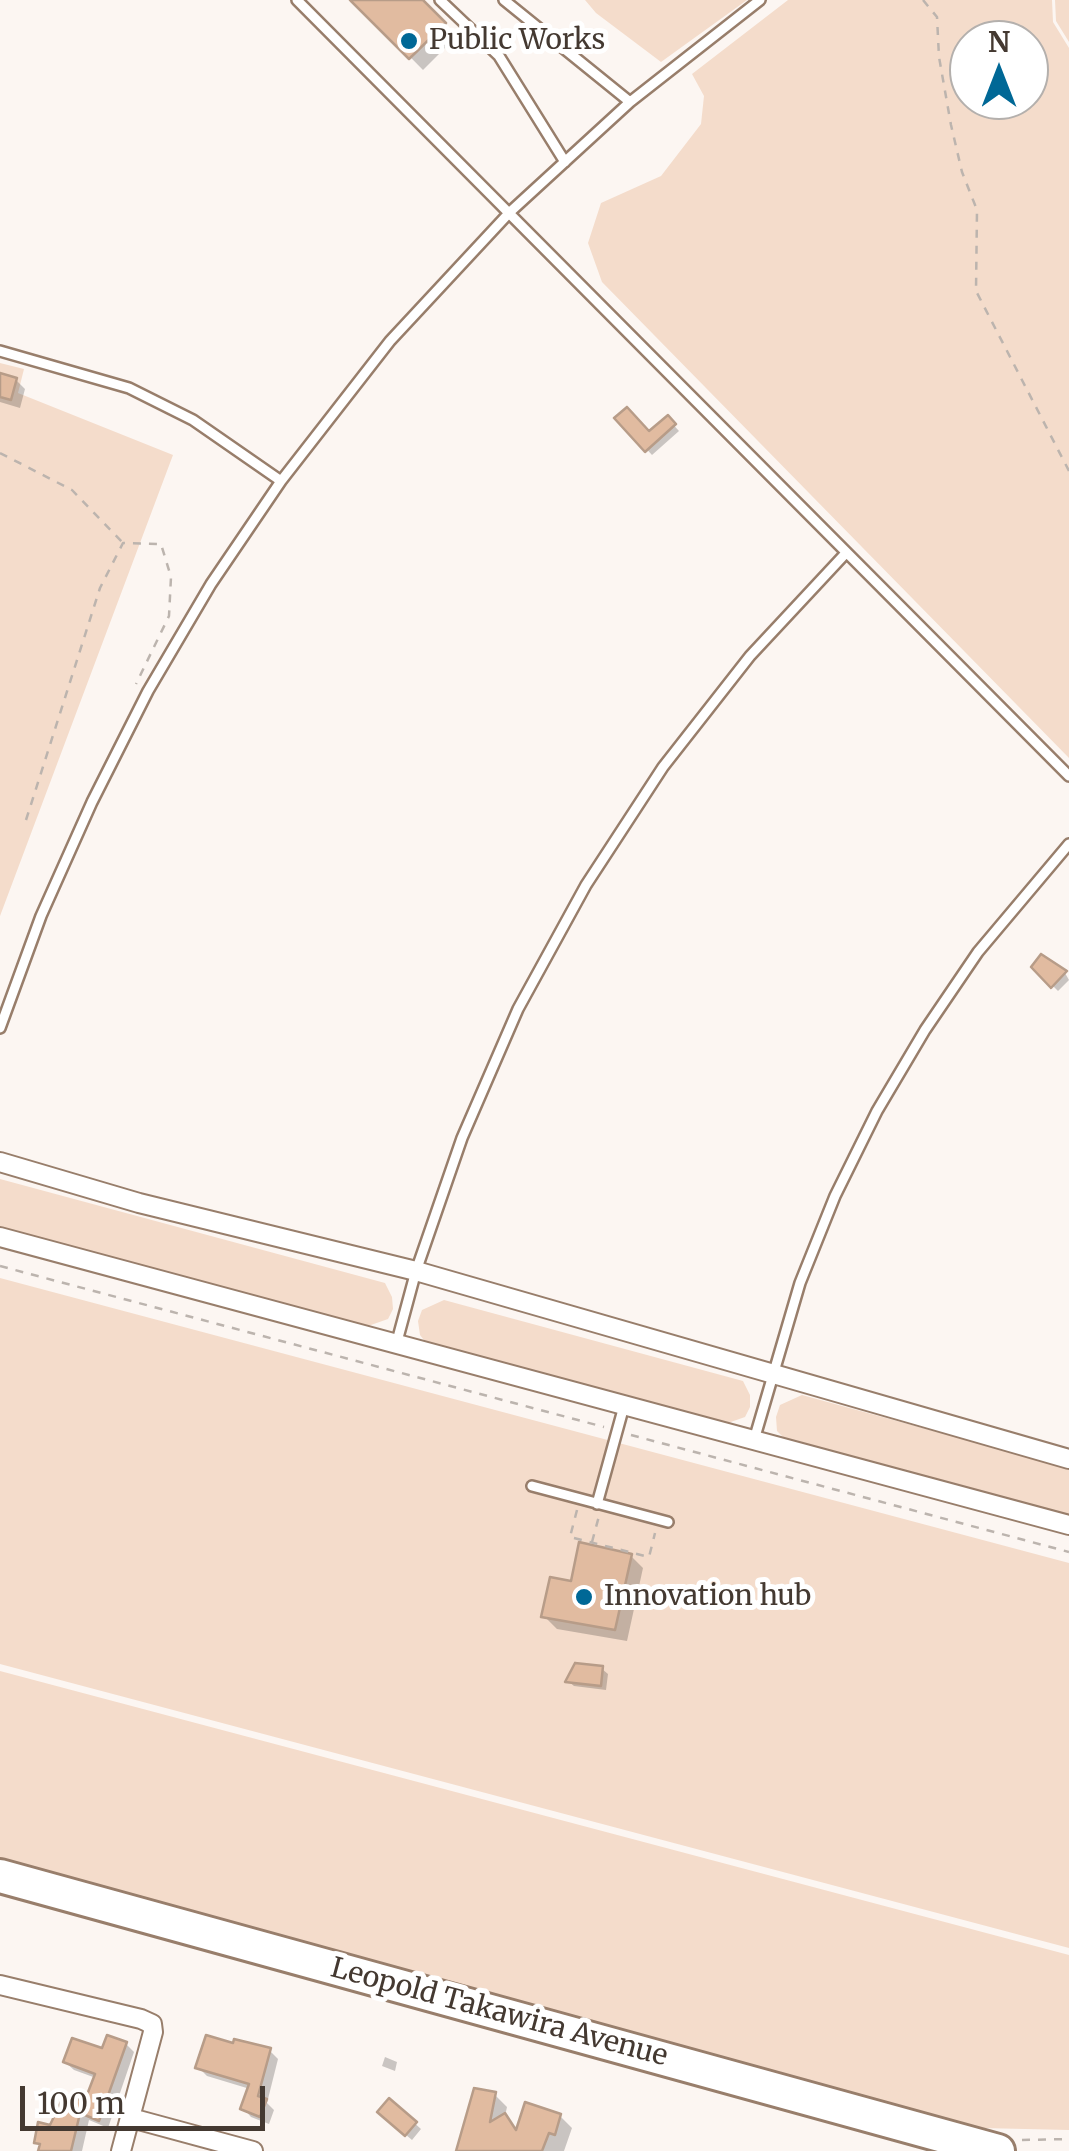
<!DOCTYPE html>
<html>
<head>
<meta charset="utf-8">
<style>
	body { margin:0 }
	#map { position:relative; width:1069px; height:2151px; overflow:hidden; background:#fcf6f2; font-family:Merriweather,serif }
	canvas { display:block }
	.north { position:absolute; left:949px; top:20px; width:100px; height:100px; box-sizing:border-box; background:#fff; border:2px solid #b4b0ad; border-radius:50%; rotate:0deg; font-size:28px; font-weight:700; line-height:40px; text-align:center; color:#443931 }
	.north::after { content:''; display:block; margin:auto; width:35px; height:45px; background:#006896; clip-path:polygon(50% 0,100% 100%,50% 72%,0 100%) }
	.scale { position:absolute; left:20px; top:2086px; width:245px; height:45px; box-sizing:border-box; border:5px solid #443931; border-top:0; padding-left:12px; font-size:30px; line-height:35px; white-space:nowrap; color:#443931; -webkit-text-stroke:8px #fff; paint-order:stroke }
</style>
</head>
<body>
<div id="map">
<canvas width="1069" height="2151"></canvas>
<div class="north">N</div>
<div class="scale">100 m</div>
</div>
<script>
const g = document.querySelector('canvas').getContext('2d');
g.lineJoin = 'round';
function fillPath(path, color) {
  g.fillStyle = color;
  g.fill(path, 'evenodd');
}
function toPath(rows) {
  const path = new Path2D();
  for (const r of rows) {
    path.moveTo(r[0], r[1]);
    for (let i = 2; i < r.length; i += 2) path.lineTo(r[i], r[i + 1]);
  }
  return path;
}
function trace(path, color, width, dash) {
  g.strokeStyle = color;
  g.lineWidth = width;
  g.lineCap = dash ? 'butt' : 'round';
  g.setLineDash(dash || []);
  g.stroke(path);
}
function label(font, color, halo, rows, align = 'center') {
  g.font = font + ' Merriweather,serif';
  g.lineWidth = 10;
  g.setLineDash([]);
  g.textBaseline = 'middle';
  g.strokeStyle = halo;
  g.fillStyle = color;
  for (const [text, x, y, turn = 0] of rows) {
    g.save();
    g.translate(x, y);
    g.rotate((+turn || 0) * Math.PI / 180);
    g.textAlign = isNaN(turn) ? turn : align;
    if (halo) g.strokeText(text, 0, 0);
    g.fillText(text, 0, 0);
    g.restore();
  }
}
fillPath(toPath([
	[585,0,747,0,661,62,596,13],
	[788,0,1052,0,1053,22,1069,48,1069,758,602,282,588,243,601,203,661,176,701,124,704,96,692,74],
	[969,40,1029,40,1029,100,969,100],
	[1055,0,1069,0,1069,42,1056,21],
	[0,363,24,369,18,393,173,455,0,916],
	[0,1179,385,1283,392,1297,393,1309,388,1319,368,1326,0,1228],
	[0,1278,1069,1563,1069,1948,0,1664],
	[444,1300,743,1381,750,1395,750,1407,745,1417,725,1424,427,1344,420,1335,418,1321,422,1310],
	[802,1395,1069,1468,1069,1515,785,1439,777,1431,776,1417,780,1405],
	[0,1671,1069,1955,1069,2130,981,2128,844,2099,0,1867]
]), '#f4dccb');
fillPath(toPath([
	[354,0,419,0,456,37,423,70],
	[0,376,16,380,25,389,20,408,0,402],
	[618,418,649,434,668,419,679,431,652,455],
	[1034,967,1065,973,1069,980,1058,991],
	[631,1556,643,1568,627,1641,557,1629,544,1616,573,1584],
	[602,1669,608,1674,606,1690,574,1686,568,1681],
	[126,2044,134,2052,108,2128,89,2120,82,2151,41,2151,42,2147,36,2142,81,2103,85,2107,96,2078,74,2070,65,2062],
	[270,2051,278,2059,267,2103,274,2110,269,2124,251,2117,243,2108,250,2089,207,2076,198,2067],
	[385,2057,397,2062,395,2071,382,2066],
	[495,2095,507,2107,505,2116,518,2130,560,2116,572,2128,564,2151,459,2151],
	[390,2101,421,2129,412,2140,386,2118]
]), '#0003');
const building = toPath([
	[350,0,423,0,446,23,409,59,350,0],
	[0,373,17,378,11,400,0,397,0,373],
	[627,407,649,431,668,415,676,424,645,452,614,418,627,407],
	[1041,954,1067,971,1051,988,1031,967,1041,954],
	[579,1542,632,1554,615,1630,541,1617,550,1577,571,1581,579,1542],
	[575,1663,603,1666,601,1686,565,1682,575,1663],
	[107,2035,127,2042,99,2121,80,2113,95,2074,63,2062,72,2038,102,2048,107,2035],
	[206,2035,233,2043,234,2039,271,2048,258,2096,267,2099,260,2117,240,2109,249,2084,195,2068,206,2035],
	[474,2088,496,2092,490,2122,505,2113,516,2130,525,2102,561,2114,555,2135,549,2133,542,2151,456,2151,474,2088],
	[65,2093,83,2101,71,2151,38,2151,40,2144,34,2143,38,2122,50,2125,65,2093],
	[389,2098,417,2122,405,2136,377,2112,389,2098]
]);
fillPath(building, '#e1bba0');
trace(building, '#b79c88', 2.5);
const lane = toPath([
	[297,0,1069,776],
	[440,0,499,56,565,162],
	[504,0,630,102],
	[0,351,129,388,193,420,281,481],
	[0,1028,41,916,92,802,148,691,211,584,281,481,390,341,510,212,630,102,760,0],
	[396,1345,416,1271,462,1138,518,1009,586,885,663,767,750,656,846,553],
	[754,1440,800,1283,835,1196,877,1111,925,1030,978,952,1069,844],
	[532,1486,668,1522],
	[597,1504,624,1406]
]);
const street = toPath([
	[0,1162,139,1203,416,1271,1069,1459],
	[0,1237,1069,1525],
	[0,1985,141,2019,152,2024,153,2032,121,2151],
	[131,2118,253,2151]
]);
const highway = toPath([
	[0,1876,998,2151]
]);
trace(lane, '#987e6b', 14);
trace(street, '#987e6b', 22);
trace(highway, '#987e6b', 38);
trace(toPath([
	[923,0,937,17,939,57,951,125,962,172,977,210,976,291,1069,471],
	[0,453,72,490,122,542],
	[26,820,100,588,123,543,161,544,171,577,169,616,136,684],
	[0,1266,604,1427],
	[631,1435,1069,1552],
	[577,1510,570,1537,649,1557,655,1533],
	[592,1542,599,1516],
	[1022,2140,1069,2139]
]), '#bcb4ae', 2.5, [8, 8]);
trace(lane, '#fff', 9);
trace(street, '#fff', 18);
trace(highway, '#fff', 32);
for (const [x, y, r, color] of [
	[409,41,10,"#006896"],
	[584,1597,10,"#006896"]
]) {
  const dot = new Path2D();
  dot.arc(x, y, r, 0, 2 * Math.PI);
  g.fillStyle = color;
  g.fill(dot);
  trace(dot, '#fff', 4);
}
label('28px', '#443931', '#fff', [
	["Public Works",429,41],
	["Innovation hub",604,1597]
], 'left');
label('28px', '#443931', '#fff', [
	["Leopold Takawira Avenue",499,2013,15]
]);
</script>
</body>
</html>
